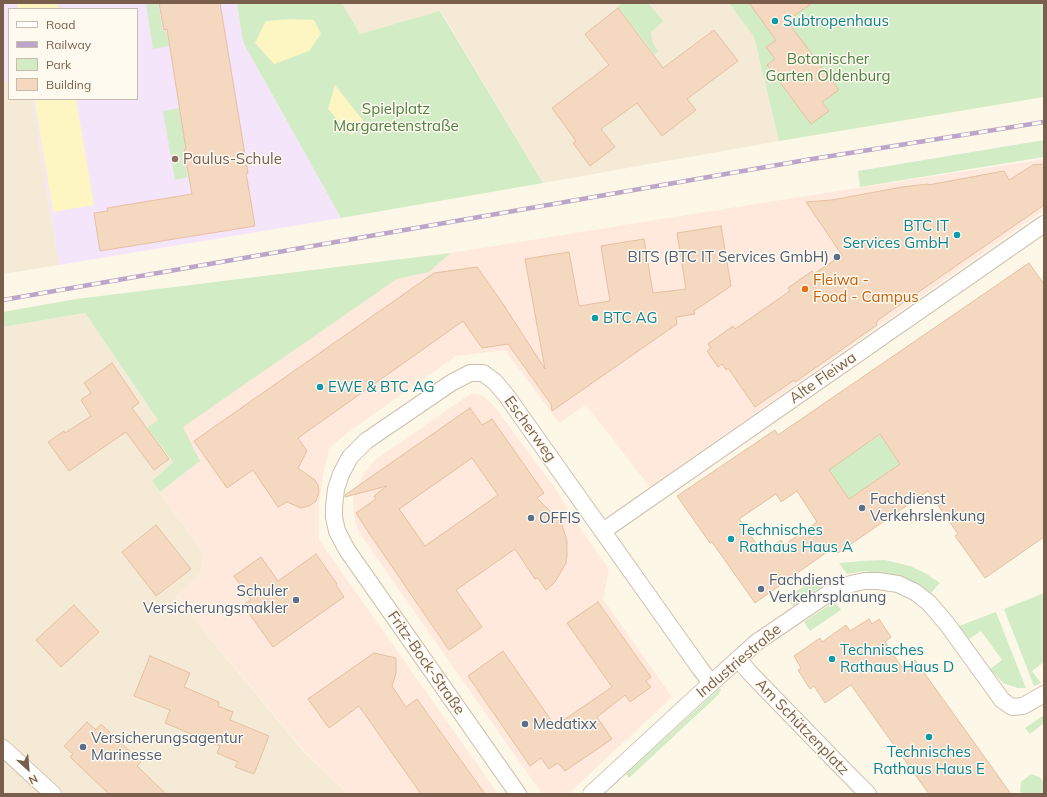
<!DOCTYPE html>
<html>
<head>
<meta charset="utf-8">
<style>
	body { margin:0 }
	#map { position:relative; width:1047px; height:797px; overflow:hidden; background:#fdf7e8; font-family:Mulish,sans-serif }
	canvas { display:block }
	.frame { position:absolute; inset:0; border:4px solid #795f4b; pointer-events:none }
	.legend { position:absolute; left:8px; top:8px; width:130px; height:92px; box-sizing:border-box; background:#fffaf0; border:1px solid #c9bcae; margin:0; padding:5px 7px; list-style:none; font-size:12px; color:#795f4b }
	.legend li { display:flex; align-items:center; gap:8px; height:20px }
	.legend b { width:20px; border:1px solid #c9bcae }
	.north { position:absolute; left:8px; top:749px; width:40px; height:40px; -webkit-text-stroke:3px #fffaf0; paint-order:stroke; rotate:154deg; font-size:11px; font-weight:700; line-height:16px; text-align:center; color:#795f4b }
	.north::after { content:''; display:block; margin:auto; width:14px; height:18px; background:#795f4b; clip-path:polygon(50% 0,100% 100%,50% 72%,0 100%) }
</style>
</head>
<body>
<div id="map">
<canvas width="1047" height="797"></canvas>
<div class="frame"></div>
<ul class="legend">
<li><b style="height:5px;background:#fff"></b>Road</li>
<li><b style="height:5px;background:#bba5c9"></b>Railway</li>
<li><b style="height:11px;background:#d2ecc6"></b>Park</li>
<li><b style="height:11px;background:#f4d8bf"></b>Building</li>
</ul>
<div class="north">N</div>
</div>
<script>
const g = document.querySelector('canvas').getContext('2d');
g.lineJoin = 'round';
function fillPath(path, color) {
  g.fillStyle = color;
  g.fill(path, 'evenodd');
}
function toPath(rows) {
  const path = new Path2D();
  for (const r of rows) {
    path.moveTo(r[0], r[1]);
    for (let i = 2; i < r.length; i += 2) path.lineTo(r[i], r[i + 1]);
  }
  return path;
}
function trace(path, color, width, dash) {
  g.strokeStyle = color;
  g.lineWidth = width;
  g.lineCap = dash ? 'butt' : 'round';
  g.setLineDash(dash || []);
  g.stroke(path);
}
function label(font, color, halo, rows, align = 'center') {
  g.font = font + ' Mulish,sans-serif';
  g.lineWidth = 3;
  g.setLineDash([]);
  g.textBaseline = 'middle';
  g.strokeStyle = halo;
  g.fillStyle = color;
  for (const [text, x, y, turn = 0] of rows) {
    g.save();
    g.translate(x, y);
    g.rotate((+turn || 0) * Math.PI / 180);
    g.textAlign = isNaN(turn) ? turn : align;
    if (halo) g.strokeText(text, 0, 0);
    g.fillText(text, 0, 0);
    g.restore();
  }
}
fillPath(toPath([
	[342,3,729,3,754,37,779,141,543,183,441,11,360,34],
	[9,81,9,99,32,99,59,265,3,274,3,82],
	[85,313,158,420,147,428,173,462,152,481,203,554,201,572,176,597,305,753,348,794,3,794,3,327]
]), '#f5ead6');
fillPath(toPath([
	[1044,159,1044,210,650,487,586,405,559,423,505,350,456,356,351,430,330,447,324,470,319,503,319,540,498,794,348,794,307,754,176,597,201,572,203,554,160,492,200,461,182,427,397,279,429,272,451,253,787,199],
	[472,394,482,395,494,406,554,487,576,522,609,570,603,599,672,697,568,794,542,794,365,541,357,528,354,515,353,499,358,486,365,472,375,460,466,397]
]), '#fee9dc');
fillPath(toPath([
	[3,3,237,3,243,42,341,218,59,265,32,99,137,99,137,9,9,9,9,81,3,82]
]), '#f4e5fa');
fillPath(toPath([
	[146,3,158,3,163,31,166,30,169,46,153,49],
	[237,3,342,3,360,34,440,11,543,183,341,218,243,42],
	[623,3,648,3,663,21,651,32,652,41,658,52,654,54,618,7],
	[729,3,1044,3,1044,97,779,141,754,37],
	[179,108,186,148,183,149,188,177,175,180,163,111],
	[1044,140,1044,157,860,187,858,171],
	[451,253,429,272,397,279,183,427,200,461,160,492,152,481,173,462,147,428,158,420,85,313,3,327,3,312,76,299],
	[880,434,900,464,849,499,829,470],
	[885,560,910,566,925,573,940,583,930,594,904,578,885,574,864,571,847,574,839,563,862,561],
	[818,576,824,585,793,606,787,598],
	[1044,593,1044,662,1032,671,1041,683,1034,686,1004,609],
	[835,601,841,610,810,631,804,622],
	[996,612,1026,688,1018,688,1003,683,990,669,1002,660,981,631,969,639,959,626],
	[720,688,721,690,717,696,629,778,626,774],
	[1044,715,1044,723,1030,734,1025,728],
	[1031,774,1040,777,1044,783,1044,794,1022,794,1020,791,1021,782]
]), '#d2ecc6');
fillPath(toPath([
	[17,3,56,3,61,9,18,9],
	[289,19,314,20,321,34,309,51,274,64,255,43,266,21],
	[335,85,365,123,351,135,328,109],
	[34,99,76,99,94,205,53,212]
]), '#fdf5c2');
const building = toPath([
	[159,3,220,3,248,173,246,173,255,226,100,251,94,213,108,211,107,208,192,194,184,149,186,149,167,29,164,30,159,3],
	[749,3,812,3,787,21,839,90,822,102,829,111,811,124,767,65,775,59,766,47,776,40,749,3],
	[618,8,663,68,714,30,738,61,687,99,696,110,662,136,637,103,601,129,615,147,590,166,573,143,576,141,552,108,609,65,585,34,618,8],
	[1044,164,1044,205,878,320,878,321,876,323,877,325,795,382,794,380,755,407,728,368,726,370,722,364,718,367,707,351,711,348,708,344,733,326,735,329,790,291,788,288,812,271,814,274,842,255,806,202,832,200,902,187,928,184,928,185,1004,171,1009,180,1033,165,1044,164],
	[721,226,731,286,694,311,695,314,676,317,677,324,552,411,551,404,508,344,482,348,463,321,298,438,307,451,298,468,315,480,318,485,319,492,316,501,309,506,301,508,287,502,278,507,253,470,227,488,194,441,434,273,477,267,501,301,545,369,525,259,569,252,579,306,610,301,601,246,644,239,653,293,686,289,677,233,721,226],
	[1029,263,1044,284,1044,537,985,578,955,536,958,534,928,491,838,553,834,547,755,603,712,542,710,543,677,496,775,430,778,435,1029,263],
	[880,434,900,464,849,499,829,470,880,434],
	[797,491,817,522,784,545,781,540,763,553,739,519,776,494,781,502,797,491],
	[112,363,139,403,132,408,169,459,154,470,126,432,69,471,48,442,64,431,65,433,91,416,81,400,91,393,84,383,112,363],
	[470,408,482,425,492,419,544,493,537,498,558,519,562,525,567,541,567,556,566,563,559,575,555,582,546,590,538,578,535,579,515,549,456,590,482,627,449,650,369,533,356,513,376,499,374,496,387,486,345,497,345,495,470,408],
	[472,458,498,495,425,546,399,509,472,458],
	[156,525,191,569,156,596,122,552,156,525],
	[316,554,337,584,336,585,344,597,273,647,243,605,251,600,234,576,261,557,278,581,316,554],
	[598,602,651,677,646,681,651,687,630,702,625,695,597,717,612,739,565,771,558,763,549,769,541,758,530,766,468,676,503,651,555,726,612,687,567,623,598,602],
	[74,605,99,632,61,667,36,640,74,605],
	[869,619,872,624,879,619,891,637,885,642,903,669,915,660,1011,794,929,794,851,685,825,703,814,686,810,689,798,670,801,668,794,656,820,638,822,642,846,625,850,631,869,619],
	[374,653,396,658,396,673,392,686,406,707,417,699,485,794,421,794,359,706,329,728,308,699,374,653],
	[150,656,190,673,184,687,219,702,218,706,233,712,230,720,269,736,254,774,235,767,238,762,217,753,220,746,165,723,170,710,134,696,150,656],
	[87,722,96,730,101,724,141,762,137,766,166,794,109,794,70,757,73,754,64,746,87,722]
]);
fillPath(building, '#f4d8bf');
trace(building, '#e7c09f', 1);
const minor = toPath([
	[603,531,1044,224],
	[738,659,750,673,850,776,868,794],
	[3,748,53,794],
	[518,794,347,550,337,531,334,517,334,507,336,489,341,474,350,457,366,441,451,383,470,373,483,373,495,382,506,395,699,667,711,683],
	[591,794,696,697,757,642,829,593,851,584,864,581,878,581,898,584,915,592,929,603,947,624,994,689,1002,700,1012,707,1023,706,1044,694]
]);
trace(minor, '#d0bfad', 18);
trace(minor, '#fff', 16);
const rail = toPath([
	[3,300,806,160,1044,122]
]);
trace(rail, '#bba5c9', 4.5);
trace(rail, '#fffaf0', 3, [9]);
for (const [x, y, r, color] of [
	[775,21,4,"#0f9aa8"],
	[175,159,4,"#8d6e63"],
	[957,235,4,"#0f9aa8"],
	[837,257,4,"#5c6f8a"],
	[805,289,4,"#e8710a"],
	[595,318,4,"#0f9aa8"],
	[320,387,4,"#0f9aa8"],
	[862,508,4,"#5c6f8a"],
	[531,518,4,"#5c6f8a"],
	[731,539,4,"#0f9aa8"],
	[761,589,4,"#5c6f8a"],
	[296,600,4,"#5c6f8a"],
	[832,659,4,"#0f9aa8"],
	[525,724,4,"#5c6f8a"],
	[929,737,4,"#0f9aa8"],
	[83,747,4,"#5c6f8a"]
]) {
  const dot = new Path2D();
  dot.arc(x, y, r, 0, 2 * Math.PI);
  g.fillStyle = color;
  g.fill(dot);
  trace(dot, '#fffaf0', 1.5);
}
label('15px', '#0d838f', '#fffaf0', [
	["Subtropenhaus",783,21],
	["BTC IT",949,226,"right"],
	["Services GmbH",949,243,"right"],
	["BTC AG",603,318],
	["EWE & BTC AG",328,387],
	["Technisches",739,530],
	["Rathaus Haus A",739,547],
	["Technisches",840,650],
	["Rathaus Haus D",840,667],
	["Technisches",929,752,"center"],
	["Rathaus Haus E",929,769,"center"]
], 'left');
label('15px', '#4f7f42', '#fffaf0', [
	["Botanischer",828,59],
	["Garten Oldenburg",828,76],
	["Spielplatz",396,109],
	["Margaretenstraße",396,126]
]);
label('15px', '#785e54', '#fffaf0', [
	["Paulus-Schule",183,159]
], 'left');
label('15px', '#4e5e75', '#fffaf0', [
	["BITS (BTC IT Services GmbH)",829,257,"right"],
	["Fachdienst",870,499],
	["Verkehrslenkung",870,516],
	["OFFIS",539,518],
	["Fachdienst",769,580],
	["Verkehrsplanung",769,597],
	["Schuler",288,591,"right"],
	["Versicherungsmakler",288,608,"right"],
	["Medatixx",533,724],
	["Versicherungsagentur",91,738],
	["Marinesse",91,755]
], 'left');
label('15px', '#c56008', '#fffaf0', [
	["Fleiwa -",813,280],
	["Food - Campus",813,297]
], 'left');
label('15px', '#795f4b', '#fffaf0', [
	["Alte Fleiwa",823,378,-35],
	["Escherweg",530,429,54],
	["Industriestraße",739,661,-40],
	["Fritz-Bock-Straße",426,663,55],
	["Am Schützenplatz",802,727,46]
]);
</script>
</body>
</html>
